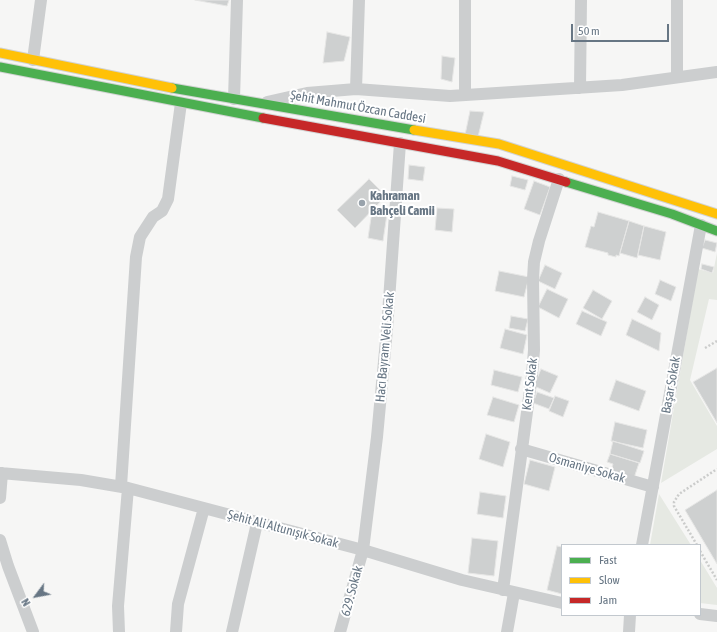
<!DOCTYPE html>
<html>
<head>
<meta charset="utf-8">
<style>
	body { margin:0 }
	#map { position:relative; width:717px; height:632px; overflow:hidden; background:#f6f6f5; font-family:"Asap Condensed",sans-serif }
	canvas { display:block }
	.legend { position:absolute; left:561px; top:544px; width:140px; height:72px; box-sizing:border-box; background:#fff; border:1px solid #c2c8ce; margin:0; padding:5px 7px; list-style:none; font-size:12px; color:#677684 }
	.legend li { display:flex; align-items:center; gap:8px; height:20px }
	.legend b { width:20px; border:1px solid #c2c8ce }
	.north { position:absolute; left:16px; top:576px; width:40px; height:40px; -webkit-text-stroke:3px #fff; paint-order:stroke; rotate:238deg; font-size:11px; font-weight:700; line-height:16px; text-align:center; color:#677684 }
	.north::after { content:''; display:block; margin:auto; width:14px; height:18px; background:#677684; clip-path:polygon(50% 0,100% 100%,50% 72%,0 100%) }
	.scale { position:absolute; left:571px; top:24px; width:98px; height:18px; box-sizing:border-box; border:2px solid #677684; border-top:0; padding-left:5px; font-size:12px; line-height:14px; white-space:nowrap; color:#677684; -webkit-text-stroke:3px #fff; paint-order:stroke }
</style>
</head>
<body>
<div id="map">
<canvas width="717" height="632"></canvas>
<ul class="legend">
<li><b style="height:5px;background:#4caf50"></b>Fast</li>
<li><b style="height:5px;background:#ffc107"></b>Slow</li>
<li><b style="height:5px;background:#c62828"></b>Jam</li>
</ul>
<div class="north">N</div>
<div class="scale">50 m</div>
</div>
<script>
const g = document.querySelector('canvas').getContext('2d');
g.lineJoin = 'round';
function fillPath(path, color) {
  g.fillStyle = color;
  g.fill(path, 'evenodd');
}
function toPath(rows) {
  const path = new Path2D();
  for (const r of rows) {
    path.moveTo(r[0], r[1]);
    for (let i = 2; i < r.length; i += 2) path.lineTo(r[i], r[i + 1]);
  }
  return path;
}
function trace(path, color, width, dash) {
  g.strokeStyle = color;
  g.lineWidth = width;
  g.lineCap = dash ? 'butt' : 'round';
  g.setLineDash(dash || []);
  g.stroke(path);
}
function label(font, color, halo, rows, align = 'center') {
  g.font = font + ' "Asap Condensed",sans-serif';
  g.lineWidth = 4;
  g.setLineDash([]);
  g.textBaseline = 'middle';
  g.strokeStyle = halo;
  g.fillStyle = color;
  for (const [text, x, y, turn = 0] of rows) {
    g.save();
    g.translate(x, y);
    g.rotate((+turn || 0) * Math.PI / 180);
    g.textAlign = isNaN(turn) ? turn : align;
    if (halo) g.strokeText(text, 0, 0);
    g.fillText(text, 0, 0);
    g.restore();
  }
}
fillPath(toPath([
	[717,253,717,300,709,299,690,380,717,426,717,449,661,483,698,269,713,273],
	[659,494,691,545,650,545],
	[700,560,717,588,717,605,700,603]
]), '#e6e9e3');
const building = toPath([
	[195,0,229,0,227,6,195,0],
	[327,32,350,37,344,61,323,63,327,32],
	[442,56,455,58,452,82,441,79,442,56],
	[470,111,484,112,478,137,465,135,470,111],
	[409,165,425,167,423,181,408,179,409,165],
	[512,176,528,180,525,190,510,186,512,176],
	[369,179,386,196,355,228,337,210,369,179],
	[534,181,550,187,540,215,524,209,534,181],
	[437,208,454,209,452,232,435,230,437,208],
	[372,211,387,214,383,241,368,238,372,211],
	[598,212,629,221,619,256,616,255,616,257,608,255,608,253,585,247,591,226,594,227,598,212],
	[629,221,644,226,637,258,620,253,629,221],
	[644,226,666,232,660,260,638,255,644,226],
	[705,240,717,243,715,252,702,248,705,240],
	[702,264,714,267,712,273,701,269,702,264],
	[545,265,562,273,555,289,538,281,545,265],
	[499,271,529,277,524,297,495,291,499,271],
	[660,280,676,287,671,301,655,294,660,280],
	[547,289,568,299,559,318,538,307,547,289],
	[593,290,612,301,602,319,583,308,593,290],
	[645,297,659,305,652,320,637,312,645,297],
	[582,311,607,322,601,336,576,324,582,311],
	[511,316,528,319,525,331,509,328,511,316],
	[632,319,661,333,659,351,626,335,632,319],
	[505,329,527,335,523,354,500,348,505,329],
	[717,368,717,423,693,382,717,368],
	[541,369,558,376,550,393,534,386,541,369],
	[494,370,522,377,518,392,491,385,494,370],
	[616,380,646,391,639,411,609,400,616,380],
	[537,392,554,398,549,409,533,403,537,392],
	[555,396,569,401,563,417,549,411,555,396],
	[493,397,519,405,514,422,487,415,493,397],
	[615,422,647,430,643,448,611,441,615,422],
	[486,434,510,442,503,467,479,459,486,434],
	[613,441,644,451,640,463,610,454,613,441],
	[610,454,639,463,634,478,611,471,613,464,607,462,610,454],
	[530,460,555,467,549,491,524,484,530,460],
	[717,490,717,564,685,510,717,490],
	[480,492,506,496,503,518,477,514,480,492],
	[472,538,498,541,494,576,468,573,472,538],
	[557,546,562,547,562,594,547,590,557,546]
]);
fillPath(building, '#ced0d0');
trace(building, '#e6e6e5', 1);
const fast = toPath([
	[0,67,263,118],
	[172,88,414,130],
	[566,182,672,214,717,231]
]);
const slow = toPath([
	[0,53,172,88],
	[414,130,499,144,717,214]
]);
const jam = toPath([
	[263,118,498,161,566,182]
]);
trace(fast, '#d2d3d3', 11);
trace(slow, '#d2d3d3', 11);
trace(jam, '#d2d3d3', 11);
trace(toPath([
	[705,348,717,341],
	[697,545,674,506,674,502,679,494,717,469],
	[700,551,717,580]
]), '#cbcccb', 2.5, [2, 2]);
trace(toPath([
	[677,0,677,77],
	[33,60,41,0],
	[580,88,581,0],
	[356,89,359,0],
	[465,95,465,0],
	[234,99,237,0],
	[267,102,307,93,356,89,450,96,622,85,717,72],
	[521,449,653,487],
	[0,473,81,480,128,488,363,550,462,580,562,603],
	[121,486,136,257,140,237,153,217,162,211,168,199,181,103],
	[0,498,2,473],
	[0,540,8,566,33,632],
	[642,545,701,225],
	[503,590,532,375,534,350,533,279,534,262,539,241,559,179],
	[700,614,717,616],
	[119,632,118,606,128,488],
	[176,632,178,604,204,508],
	[232,632,257,523],
	[340,632,363,550,377,437,387,329,400,143],
	[507,632,514,593],
	[629,632,630,615]
]), '#cccecf', 12);
trace(fast, '#4caf50', 9);
trace(slow, '#ffc107', 9);
trace(jam, '#c62828', 9);
for (const [x, y, r, color] of [
	[362,203,4,"#99a3ac"]
]) {
  const dot = new Path2D();
  dot.arc(x, y, r, 0, 2 * Math.PI);
  g.fillStyle = color;
  g.fill(dot);
  trace(dot, '#fff', 1.5);
}
label('13px', '#677684', '#fff', [
	["Şehit Mahmut Özcan Caddesi",358,107,10],
	["Hacı Bayram Veli Sokak",385,347,-85],
	["Kent Sokak",530,384,-83],
	["Başar Sokak",671,385,-80],
	["Osmaniye Sokak",587,468,16],
	["Şehit Ali Altunışık Sokak",283,529,15],
	["629. Sokak",352,591,-75]
]);
label('bold 13px', '#677684', '#fff', [
	["Kahraman",370,196],
	["Bahçeli Camii",370,211]
], 'left');
</script>
</body>
</html>
